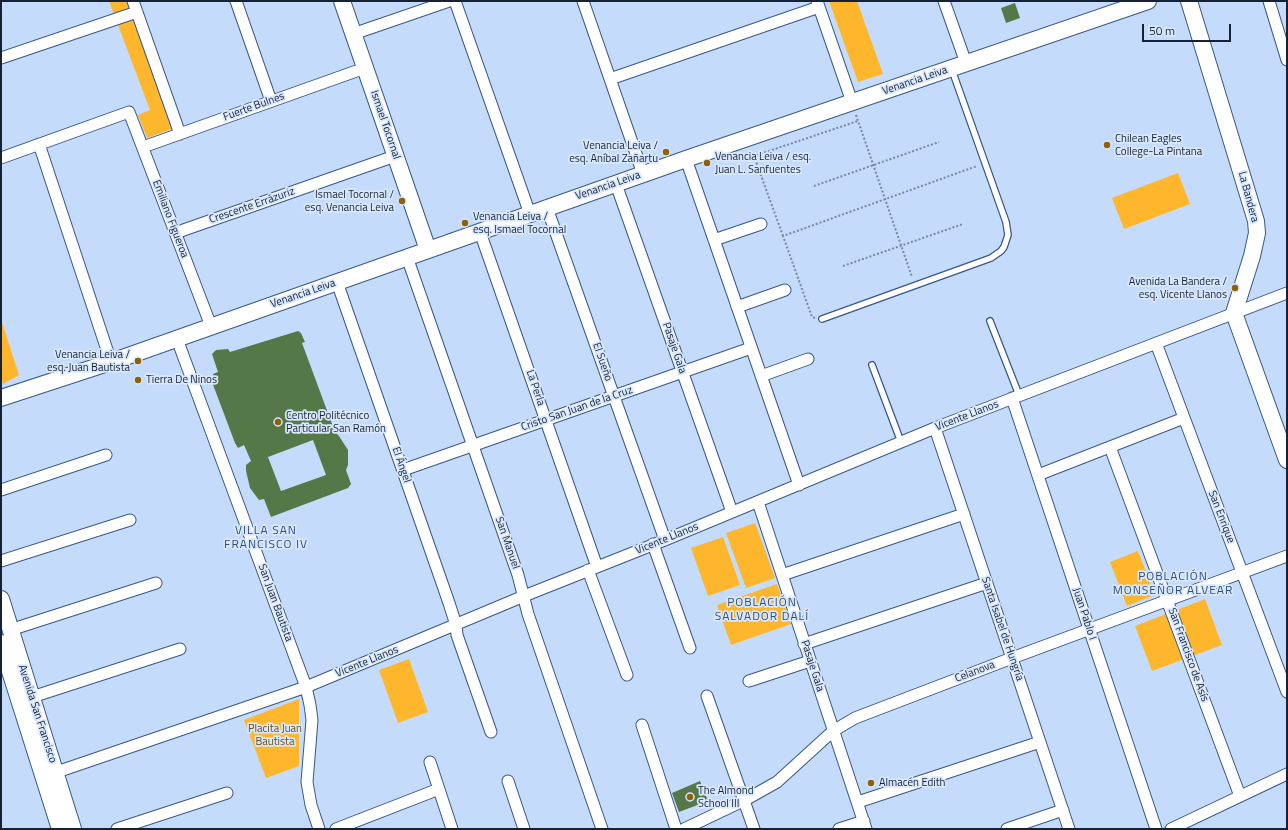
<!DOCTYPE html>
<html>
<head>
<meta charset="utf-8">
<style>
	body { margin:0 }
	#map { position:relative; width:1288px; height:830px; overflow:hidden; background:#c5dbfb; font-family:"Titillium Web",sans-serif }
	canvas { display:block }
	.frame { position:absolute; inset:0; border:2px solid #152235; pointer-events:none }
	.scale { position:absolute; left:1142px; top:24px; width:89px; height:18px; box-sizing:border-box; border:2px solid #152235; border-top:0; padding-left:5px; font-size:12px; line-height:14px; white-space:nowrap; color:#152235; -webkit-text-stroke:3px #d9e7fd; paint-order:stroke }
</style>
</head>
<body>
<div id="map">
<canvas width="1288" height="830"></canvas>
<div class="frame"></div>
<div class="scale">50 m</div>
</div>
<script>
const g = document.querySelector('canvas').getContext('2d');
g.lineJoin = 'round';
function fillPath(path, color) {
  g.fillStyle = color;
  g.fill(path, 'evenodd');
}
function toPath(rows) {
  const path = new Path2D();
  for (const r of rows) {
    path.moveTo(r[0], r[1]);
    for (let i = 2; i < r.length; i += 2) path.lineTo(r[i], r[i + 1]);
  }
  return path;
}
function trace(path, color, width, dash) {
  g.strokeStyle = color;
  g.lineWidth = width;
  g.lineCap = dash ? 'butt' : 'round';
  g.setLineDash(dash || []);
  g.stroke(path);
}
function label(font, color, halo, rows, align = 'center') {
  g.font = font + ' "Titillium Web",sans-serif';
  g.lineWidth = 3.5;
  g.setLineDash([]);
  g.textBaseline = 'middle';
  g.strokeStyle = halo;
  g.fillStyle = color;
  for (const [text, x, y, turn = 0] of rows) {
    g.save();
    g.translate(x, y);
    g.rotate((+turn || 0) * Math.PI / 180);
    g.textAlign = isNaN(turn) ? turn : align;
    if (halo) g.strokeText(text, 0, 0);
    g.fillText(text, 0, 0);
    g.restore();
  }
}
fillPath(toPath([
	[109,1,126,1,174,128,147,138,138,115,150,110],
	[829,1,857,1,883,74,858,82],
	[1178,173,1190,204,1124,229,1112,198],
	[1,319,19,375,3,384,1,375],
	[755,523,775,578,746,588,726,533],
	[723,537,740,585,708,596,691,548],
	[1138,551,1155,595,1127,606,1110,562],
	[777,584,791,624,731,645,717,605],
	[1205,599,1222,645,1152,671,1135,626],
	[409,659,428,712,398,723,379,670],
	[299,699,299,766,266,778,244,720]
]), '#feb72c');
fillPath(toPath([
	[1015,3,1020,18,1006,23,1001,8],
	[298,331,301,333,305,342,302,343,335,432,339,436,348,450,348,465,346,470,351,484,348,488,271,517,264,499,259,500,250,488,246,471,246,465,251,461,244,445,238,448,235,443,212,382,215,381,213,374,218,372,212,354,216,350,228,349,230,352],
	[313,440,326,475,281,491,268,457],
	[700,781,708,801,679,812,672,793]
]), '#557848');
const lane = toPath([
	[822,319,991,258,1001,251,1004,247,1008,235,1006,222,952,70],
	[990,321,1019,395],
	[872,365,901,442]
]);
const street = toPath([
	[133,1,180,134],
	[236,1,271,101],
	[455,1,530,214],
	[583,1,643,174],
	[817,1,852,102],
	[944,1,966,63],
	[1269,1,1287,60],
	[353,34,449,1],
	[1,58,137,12],
	[610,79,819,7],
	[39,144,111,362],
	[143,147,365,68],
	[1,158,129,112,211,326],
	[686,159,799,485],
	[616,184,732,512],
	[547,208,665,540],
	[480,232,597,567],
	[175,233,395,156],
	[714,240,761,224],
	[407,257,518,575,528,614,602,829],
	[337,282,449,603,456,625,457,635,491,732],
	[737,307,785,290],
	[177,339,306,687,310,705,312,720,307,782,311,805,319,829],
	[1156,343,1287,692],
	[761,376,808,359],
	[1012,398,1156,829],
	[935,428,1069,829],
	[1110,447,1240,796],
	[403,470,751,348],
	[1038,475,1184,418],
	[1,490,106,455],
	[758,502,866,829],
	[653,544,690,648],
	[1,561,130,520],
	[588,570,627,675],
	[782,575,964,514],
	[10,630,156,583],
	[804,644,987,583],
	[749,681,810,661],
	[707,696,754,829],
	[32,697,180,649],
	[642,725,676,829],
	[430,762,452,829],
	[48,775,306,687,524,596,665,540,935,428,1287,293],
	[508,781,524,829],
	[858,802,1040,742],
	[117,829,227,793],
	[336,829,439,789],
	[684,829,745,800,777,782,833,731,855,718,1012,658,1287,556],
	[839,829,864,821],
	[1007,829,1063,810],
	[1171,829,1287,774]
]);
const secondary = toPath([
	[342,1,428,250],
	[1189,1,1256,221,1257,233,1252,256,1234,313,1287,460],
	[1,398,111,362,686,159,1148,1],
	[1,599,73,829],
	[1,643,60,829]
]);
trace(lane, '#385784', 8);
trace(street, '#385784', 13);
trace(secondary, '#385784', 18);
trace(toPath([
	[856,115,912,277],
	[814,186,939,142],
	[783,236,754,156,858,121],
	[843,266,963,224],
	[815,318,812,317,783,236,977,166]
]), '#7688a2', 2, [2, 2]);
trace(lane, '#fff', 5.5);
trace(street, '#fff', 11);
trace(secondary, '#fff', 16);
for (const [x, y, r, color] of [
	[1107,145,4,"#8d6206"],
	[666,152,4,"#8d6206"],
	[707,163,4,"#8d6206"],
	[402,201,4,"#8d6206"],
	[465,223,4,"#8d6206"],
	[1235,288,4,"#8d6206"],
	[138,361,4,"#8d6206"],
	[138,380,4,"#8d6206"],
	[278,422,4,"#8d6206"],
	[871,783,4,"#8d6206"],
	[690,797,4,"#8d6206"]
]) {
  const dot = new Path2D();
  dot.arc(x, y, r, 0, 2 * Math.PI);
  g.fillStyle = color;
  g.fill(dot);
  trace(dot, '#d9e7fd', 1.5);
}
label('11px', '#152235', '#d9e7fd', [
	["Venancia Leiva",915,81,-19],
	["Fuerte Bulnes",254,107,-20],
	["Ismael Tocornal",385,125,71],
	["Venancia Leiva",608,186,-19],
	["La Bandera",1248,197,75],
	["Crescente Errázuriz",252,206,-19],
	["Emiliano Figueroa",170,219,69],
	["Venancia Leiva",303,294,-19],
	["Pasaje Gala",674,348,71],
	["El Sueño",602,362,71],
	["La Perla",535,388,71],
	["Cristo San Juan de la Cruz",577,409,-19],
	["Vicente Llanos",967,416,-21],
	["El Ángel",401,465,71],
	["San Enrique",1221,517,69],
	["Vicente Llanos",667,539,-22],
	["San Manuel",507,543,71],
	["San Juan Bautista",275,603,70],
	["Juan Pablo I",1084,614,72],
	["Santa Isabel de Hungría",1002,629,71],
	["San Francisco de Asís",1188,655,70],
	["Vicente Llanos",367,662,-22],
	["Pasaje Gala",812,666,72],
	["Celanova",975,672,-21],
	["Avenida San Francisco",37,714,72]
]);
label('11px', '#152235', '#d9e7fd', [
	["Chilean Eagles",1115,139],
	["College-La Pintana",1115,152],
	["Venancia Leiva /",658,146,"right"],
	["esq. Aníbal Zañartu",658,159,"right"],
	["Venancia Leiva / esq.",715,157],
	["Juan L. Sanfuentes",715,170],
	["Ismael Tocornal /",394,195,"right"],
	["esq. Venancia Leiva",394,208,"right"],
	["Venancia Leiva /",473,217],
	["esq. Ismael Tocornal",473,230],
	["Avenida La Bandera /",1227,282,"right"],
	["esq. Vicente Llanos",1227,295,"right"],
	["Venancia Leiva /",130,355,"right"],
	["esq. Juan Bautista",130,368,"right"],
	["Tierra De Ninos",146,380],
	["Centro Politécnico",286,416],
	["Particular San Ramón",286,429],
	["Almacén Edith",879,783],
	["The Almond",698,791],
	["School III",698,804]
], 'left');
label('11px', '#6a4c16', '#d9e7fd', [
	["Placita Juan",275,729],
	["Bautista",275,742]
]);
g.letterSpacing = '1px';
label('12px', '#314f7b', '#d9e7fd', [
	["VILLA SAN",266,531],
	["FRANCISCO IV",266,545],
	["POBLACIÓN",1173,577],
	["MONSEÑOR ALVEAR",1173,591],
	["POBLACIÓN",762,603],
	["SALVADOR DALÍ",762,617]
]);
g.letterSpacing = '0px';
</script>
</body>
</html>
